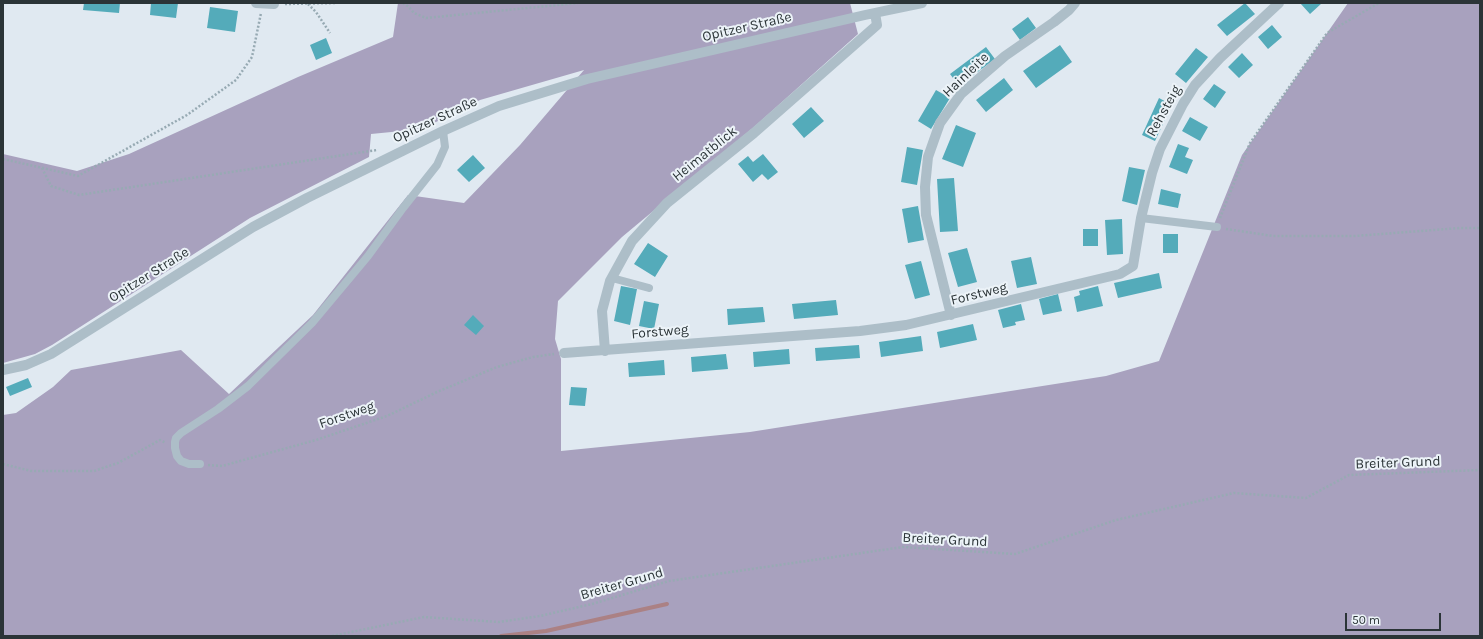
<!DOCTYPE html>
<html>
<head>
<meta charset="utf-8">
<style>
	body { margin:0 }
	#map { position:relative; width:1483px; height:639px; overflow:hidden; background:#e0e9f1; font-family:Karla,sans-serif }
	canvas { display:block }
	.frame { position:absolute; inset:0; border:4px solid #2b3437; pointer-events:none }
	.scale { position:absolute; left:1345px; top:613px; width:96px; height:18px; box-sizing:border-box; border:2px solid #2b3437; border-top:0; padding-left:5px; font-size:12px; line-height:14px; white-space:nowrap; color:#2b3437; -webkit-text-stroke:3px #ecf3f8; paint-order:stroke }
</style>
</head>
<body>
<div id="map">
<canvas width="1483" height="639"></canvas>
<div class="frame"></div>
<div class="scale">50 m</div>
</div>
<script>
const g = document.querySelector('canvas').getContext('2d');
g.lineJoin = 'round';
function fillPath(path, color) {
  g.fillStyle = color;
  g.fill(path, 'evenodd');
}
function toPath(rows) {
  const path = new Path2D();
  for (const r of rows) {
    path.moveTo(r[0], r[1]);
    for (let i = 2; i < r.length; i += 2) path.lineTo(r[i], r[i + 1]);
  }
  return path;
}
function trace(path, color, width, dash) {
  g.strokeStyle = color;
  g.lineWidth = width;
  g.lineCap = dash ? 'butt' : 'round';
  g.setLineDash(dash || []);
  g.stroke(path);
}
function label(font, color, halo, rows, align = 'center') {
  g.font = font + ' Karla,sans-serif';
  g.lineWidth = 4;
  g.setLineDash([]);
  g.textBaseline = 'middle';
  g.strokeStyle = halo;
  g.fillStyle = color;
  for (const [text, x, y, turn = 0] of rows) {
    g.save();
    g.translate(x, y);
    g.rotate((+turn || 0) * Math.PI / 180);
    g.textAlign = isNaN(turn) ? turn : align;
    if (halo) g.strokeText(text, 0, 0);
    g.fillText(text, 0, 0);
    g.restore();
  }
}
fillPath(toPath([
	[398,3,850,3,858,34,754,127,622,237,558,301,555,339,561,359,561,451,750,432,1106,376,1159,361,1242,155,1348,3,1480,3,1480,636,3,636,3,415,16,413,53,387,71,370,181,350,229,394,313,315,408,195,464,203,520,145,584,70,480,100,422,129,371,134,369,157,250,218,52,345,35,354,3,363,3,154,77,171,129,154,298,77,393,37]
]), '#a8a1be');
trace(toPath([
	[501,636,546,631,667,604]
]), '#ab8184', 4);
fillPath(toPath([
	[84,3,120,3,119,13,83,10],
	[151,3,178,3,176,18,150,15],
	[1245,3,1255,14,1227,36,1217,25],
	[1300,3,1322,3,1310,14],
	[210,7,238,11,235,32,207,28],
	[1028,17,1036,28,1020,40,1012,29],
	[1272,25,1282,37,1268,49,1258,37],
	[326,38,332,53,316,60,310,45],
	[1060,45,1072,62,1036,88,1023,71],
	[986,47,995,59,959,86,950,74],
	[1196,48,1208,57,1186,83,1175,74],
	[1242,53,1253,65,1239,78,1228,67],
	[1004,78,1013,90,986,112,976,100],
	[1214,84,1226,92,1215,108,1203,99],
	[936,90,950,98,931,129,918,121],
	[1159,98,1172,105,1155,141,1142,135],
	[811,107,824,121,804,138,792,124],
	[1190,117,1208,127,1200,141,1182,131],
	[956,125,976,133,963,167,942,159],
	[1178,144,1189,148,1185,157,1193,160,1187,174,1169,167],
	[907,147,923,150,917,185,901,182],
	[763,154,778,172,768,180,762,174,753,182,738,164,748,156,753,162],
	[473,155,485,168,469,182,457,170],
	[1129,167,1145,170,1137,205,1122,201],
	[954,178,958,231,940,232,937,179],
	[1161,189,1181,194,1178,208,1158,204],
	[918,206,924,240,908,243,902,209],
	[1122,219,1123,254,1107,255,1105,220],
	[1083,229,1098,229,1098,246,1083,246],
	[1163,234,1178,234,1178,253,1163,253],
	[648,243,668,256,655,277,634,264],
	[967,248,977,282,958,287,948,253],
	[1031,257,1037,284,1017,288,1011,261],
	[921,261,930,295,915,299,905,265],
	[1159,273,1162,288,1118,298,1114,283],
	[621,286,637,289,630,325,614,321],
	[1098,286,1103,306,1077,312,1074,297,1080,295,1079,291],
	[1058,294,1062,311,1043,315,1039,299],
	[836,300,838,315,794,319,792,304],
	[644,301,659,304,654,329,639,326],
	[1021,304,1025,320,1015,322,1016,325,1003,328,998,310],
	[763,307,765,322,728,325,727,309],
	[473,315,484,326,476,335,464,325],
	[973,324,977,340,940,348,937,332],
	[921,336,923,351,881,357,879,342],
	[859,345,860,358,816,361,815,348],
	[789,349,790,364,754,367,753,352],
	[726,354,728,369,692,372,691,357],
	[664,360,665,375,629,377,628,363],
	[28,378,32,387,10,396,6,387],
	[571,387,587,388,585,406,569,405]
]), '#54abba');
trace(toPath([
	[403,3,409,7,414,13,426,18,578,3],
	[285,4,336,3],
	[308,4,316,12,330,33],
	[3,159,78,176,187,115,236,80,252,57,261,13],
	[42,168,51,186,79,195,377,150],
	[1220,218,1250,143,1327,33,1379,3],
	[1226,229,1273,236,1355,236,1460,228,1480,228],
	[3,464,31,471,94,471,118,463,160,440,166,443],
	[208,465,222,466,316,440,387,416,437,392,497,367,533,357,554,354],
	[332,636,424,617,499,622,540,616,592,604,669,581,903,547,1015,554,1116,520,1234,493,1306,498,1349,475,1480,470]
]), '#97aab3', 2.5, [2, 2]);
trace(toPath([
	[1141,218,1217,227],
	[612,278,649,288],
	[200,464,189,464,181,461,177,456,175,448,175,442,176,438,181,433,218,409,248,386,312,323,368,256,403,208,437,165,445,147,443,131]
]), '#adbec8', 8);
trace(toPath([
	[256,3,274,4],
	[951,315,926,215,925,187,928,157,940,123,961,94,1005,56,1054,22,1069,10,1075,3],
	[605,351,602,311,610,281,632,241,667,203,754,133,877,25,875,13],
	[564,353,860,331,906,325,1120,274,1133,266,1141,218,1152,173,1160,149,1183,104,1195,85,1220,58,1279,3],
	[3,370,26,365,51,354,253,227,307,198,443,131,499,106,587,79,865,15,922,3]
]), '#adbec8', 10);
label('14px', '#2b3437', '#ecf3f8', [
	["Opitzer Straße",747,27,-13],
	["Hainleite",966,75,-44],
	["Rehsteig",1164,111,-61],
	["Opitzer Straße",435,120,-25],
	["Heimatblick",705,154,-39],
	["Opitzer Straße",149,275,-32],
	["Forstweg",979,294,-14],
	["Forstweg",660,332,-5],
	["Forstweg",347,415,-19],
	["Breiter Grund",1398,463,-2],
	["Breiter Grund",945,540,3],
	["Breiter Grund",622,584,-16]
]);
</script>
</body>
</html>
